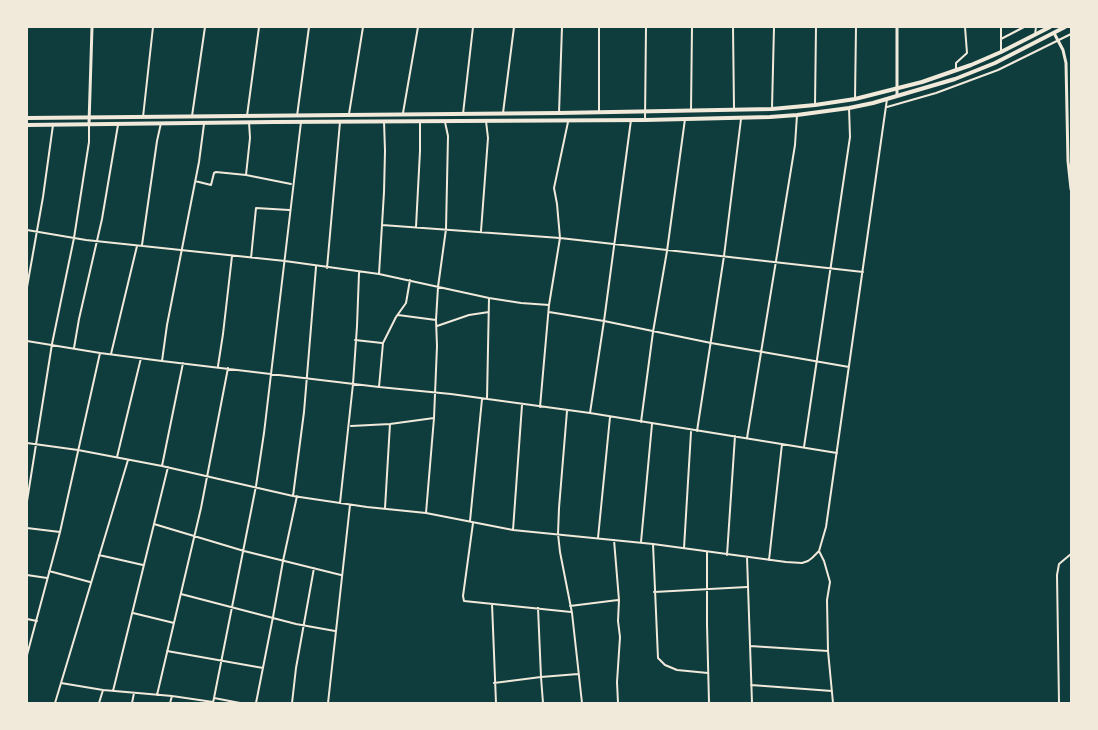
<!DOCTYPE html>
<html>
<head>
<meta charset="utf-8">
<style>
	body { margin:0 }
	#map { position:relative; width:1098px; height:730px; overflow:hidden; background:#0f3d3e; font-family:"PT Sans",sans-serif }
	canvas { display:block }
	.frame { position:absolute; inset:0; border:28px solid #f1e9da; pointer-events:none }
</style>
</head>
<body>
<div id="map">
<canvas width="1098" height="730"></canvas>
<div class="frame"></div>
</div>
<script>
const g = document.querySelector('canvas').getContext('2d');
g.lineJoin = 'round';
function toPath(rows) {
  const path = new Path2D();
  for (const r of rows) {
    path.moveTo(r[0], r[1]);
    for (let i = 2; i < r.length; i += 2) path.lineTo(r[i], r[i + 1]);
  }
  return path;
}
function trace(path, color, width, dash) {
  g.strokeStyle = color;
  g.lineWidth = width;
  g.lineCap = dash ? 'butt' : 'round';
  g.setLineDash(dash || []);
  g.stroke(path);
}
trace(toPath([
	[562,27,579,27],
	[733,27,734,108],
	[1035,35,1036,27],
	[1001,39,1024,27],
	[1001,52,1001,27],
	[956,69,956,63,967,53,965,27],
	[855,99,856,27],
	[815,105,816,27],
	[887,107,936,93,998,70,1071,34],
	[772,108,774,27],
	[691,110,692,27],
	[599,111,599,27],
	[403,113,418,27],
	[503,113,514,27],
	[559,113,562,27],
	[349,114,363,27],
	[463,114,473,27],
	[192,116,205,27],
	[247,116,259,27],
	[297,116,309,27],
	[143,117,153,27],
	[645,120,646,27],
	[246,175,250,138,249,122],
	[195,181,211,185,214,173,216,172,246,175,291,184],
	[382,225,560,238,863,272],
	[416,227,420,151,420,122],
	[27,230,86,240,285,261,379,274,489,298,521,303,549,305],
	[481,231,488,138,486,121],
	[142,245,157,141,161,123],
	[251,258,256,208,289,210],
	[327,268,340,122],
	[379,274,384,192,385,151,384,121],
	[27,287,43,197,53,125],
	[549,312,604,321,711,343,849,367],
	[398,315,436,320],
	[437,326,469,315,489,312],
	[355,340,382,343],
	[27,341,100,353,162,361,379,387,451,394,590,413,837,453],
	[74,348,79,319,102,219,118,125],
	[111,354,137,246],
	[162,361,167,325,199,162,204,124],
	[218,366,223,334,232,256],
	[379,387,383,343,396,317,406,303,410,280],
	[487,399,489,298],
	[540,407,549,305,560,238,557,204,554,188,568,122],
	[567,411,559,508,558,534,560,552,572,613,582,703],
	[590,413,604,321,631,120],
	[641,422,653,332,667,251,685,119],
	[351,426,390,424,434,418],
	[697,431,724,256,741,119],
	[747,438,795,145,797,115],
	[27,443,78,450,162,466,293,496,367,507,426,513,513,530,653,544,786,562,802,563,808,561,812,558,819,551,826,527,887,99],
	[804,447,850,137,849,108],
	[117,457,141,358],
	[162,466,183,363],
	[293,496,304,412,316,267],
	[27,501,52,344,74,238,89,142,89,125],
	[340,503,353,384,357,326,359,273],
	[385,508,390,424],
	[426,513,434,418,437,346,436,320,438,287,446,229,448,136,445,122],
	[470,521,482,399],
	[473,523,463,596,464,601,571,612],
	[154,524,244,551,341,575],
	[27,528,60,532],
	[513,530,522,405],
	[598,538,610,417],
	[614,540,619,600,618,621,620,637,617,682,618,703],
	[641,542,652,424],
	[653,544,658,658,665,665,677,670,708,673],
	[684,548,691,432],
	[819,551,824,561,830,582,827,600,828,651,833,703],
	[707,552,707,624,709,703],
	[99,555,143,565],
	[727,555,735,436],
	[747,557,752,703],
	[769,560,782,444],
	[49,571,90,582],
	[27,575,47,578],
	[654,592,747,587],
	[181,594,296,624,335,631],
	[492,604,496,703],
	[570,606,618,600],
	[538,608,541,677,543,703],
	[133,613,174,623],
	[27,619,37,621],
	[750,646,828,651],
	[167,651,263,668],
	[27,655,60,532,100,353],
	[61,683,103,690,172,696,213,702],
	[494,683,541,677,578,674],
	[751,685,832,691],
	[113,691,168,467],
	[157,695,201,508,228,368],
	[214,698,240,703],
	[55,703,128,460],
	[99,703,103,690],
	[132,703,134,693],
	[170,703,172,696],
	[213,703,256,486,264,433,301,122],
	[256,703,273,617,283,561,297,496],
	[292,703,296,668,314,568],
	[328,703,350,505],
	[1059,703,1057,575,1059,564,1071,554]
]), '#f1e9da', 2);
trace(toPath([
	[1054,33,1063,50,1066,63,1068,161,1071,189],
	[897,96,897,27],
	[89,124,92,27]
]), '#f1e9da', 3);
trace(toPath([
	[27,118,559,113,772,109,815,105,855,99,922,82,971,65,1001,52,1050,27],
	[27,125,274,122,645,120,770,117,797,115,849,108,873,103,955,79,995,63,1065,27]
]), '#f1e9da', 4);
</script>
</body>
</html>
